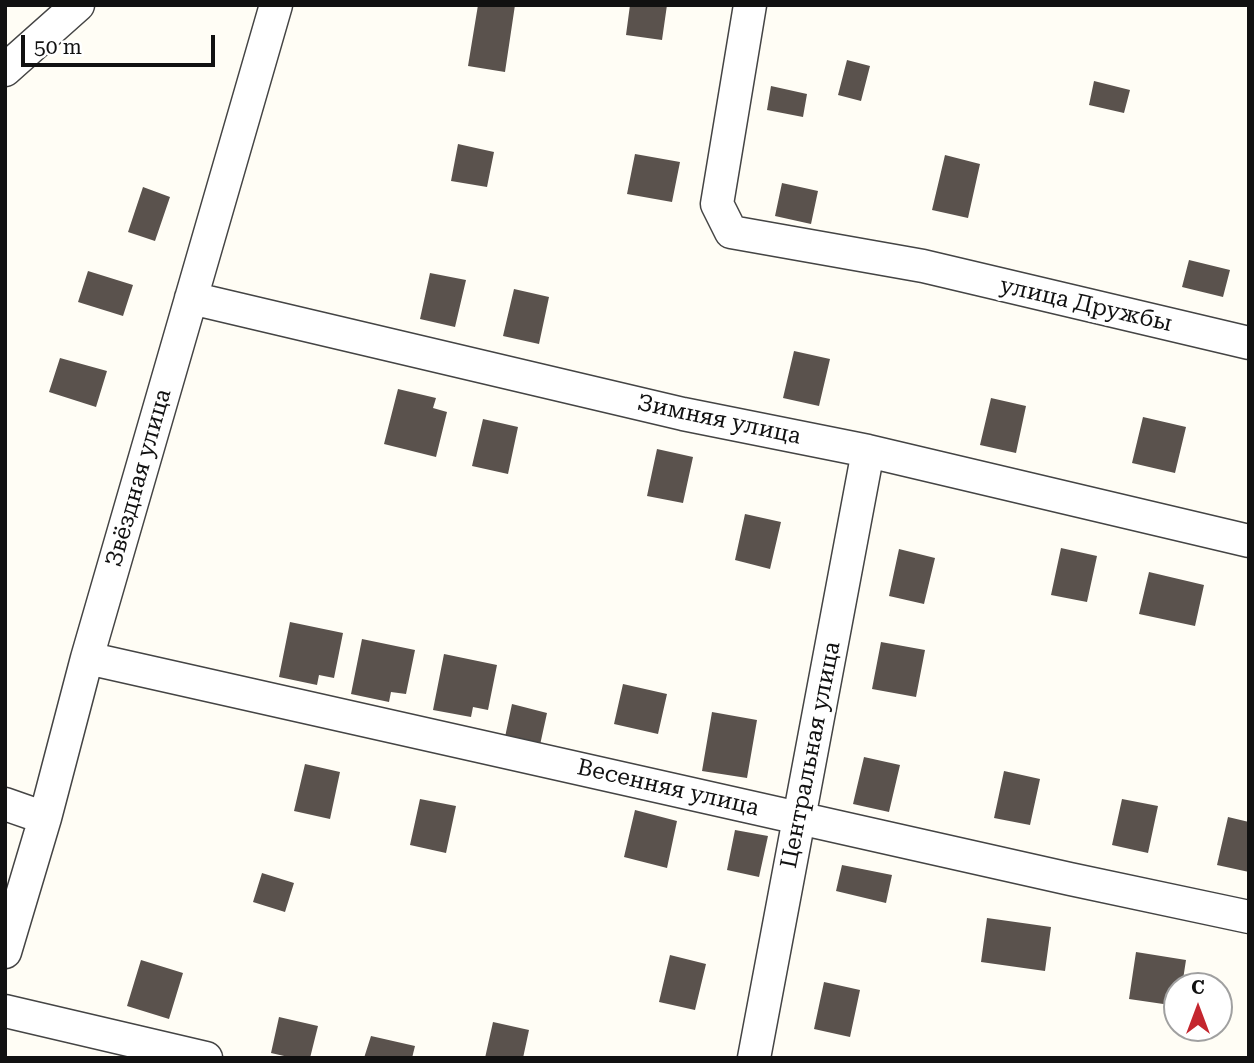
<!DOCTYPE html>
<html>
<head>
<meta charset="utf-8">
<style>
	body { margin:0 }
	#map { position:relative; width:1254px; height:1063px; overflow:hidden; background:#fffdf5; font-family:"Roboto Serif",serif }
	canvas { display:block }
	.frame { position:absolute; inset:0; border:7px solid #111; pointer-events:none }
	.north { position:absolute; left:1163px; top:972px; width:70px; height:70px; box-sizing:border-box; background:#fff; border:2px solid #a0a0a0; border-radius:50%; rotate:0deg; font-size:19px; font-weight:700; line-height:28px; text-align:center; color:#111 }
	.north::after { content:''; display:block; margin:auto; width:24px; height:32px; background:#c4262e; clip-path:polygon(50% 0,100% 100%,50% 72%,0 100%) }
	.scale { position:absolute; left:21px; top:35px; width:194px; height:32px; box-sizing:border-box; border:4px solid #111; border-top:0; padding-left:9px; font-size:21px; line-height:24px; white-space:nowrap; color:#111; -webkit-text-stroke:5px #fff; paint-order:stroke }
</style>
</head>
<body>
<div id="map">
<canvas width="1254" height="1063"></canvas>
<div class="frame"></div>
<div class="north">С</div>
<div class="scale">50 m</div>
</div>
<script>
const g = document.querySelector('canvas').getContext('2d');
g.lineJoin = 'round';
function fillPath(path, color) {
  g.fillStyle = color;
  g.fill(path, 'evenodd');
}
function toPath(rows) {
  const path = new Path2D();
  for (const r of rows) {
    path.moveTo(r[0], r[1]);
    for (let i = 2; i < r.length; i += 2) path.lineTo(r[i], r[i + 1]);
  }
  return path;
}
function trace(path, color, width, dash) {
  g.strokeStyle = color;
  g.lineWidth = width;
  g.lineCap = dash ? 'butt' : 'round';
  g.setLineDash(dash || []);
  g.stroke(path);
}
function label(font, color, halo, rows, align = 'center') {
  g.font = font + ' "Roboto Serif",serif';
  g.lineWidth = 7;
  g.setLineDash([]);
  g.textBaseline = 'middle';
  g.strokeStyle = halo;
  g.fillStyle = color;
  for (const [text, x, y, turn = 0] of rows) {
    g.save();
    g.translate(x, y);
    g.rotate((+turn || 0) * Math.PI / 180);
    g.textAlign = isNaN(turn) ? turn : align;
    if (halo) g.strokeText(text, 0, 0);
    g.fillText(text, 0, 0);
    g.restore();
  }
}
fillPath(toPath([
	[478,5,515,5,505,72,468,66],
	[630,5,667,5,662,40,626,35],
	[847,60,870,66,861,101,838,95],
	[1094,81,1130,90,1124,113,1089,105],
	[771,86,807,94,803,117,767,110],
	[458,144,494,152,487,187,451,181],
	[635,154,680,162,672,202,627,194],
	[945,155,980,164,968,218,932,210],
	[782,183,818,191,811,224,775,216],
	[143,187,170,197,155,241,128,232],
	[1189,260,1230,270,1223,297,1182,287],
	[88,271,133,285,123,316,78,302],
	[430,273,466,280,455,327,420,319],
	[514,289,549,297,539,344,503,336],
	[794,351,830,359,819,406,783,398],
	[60,358,107,371,96,407,49,392],
	[398,389,436,398,433,408,447,412,436,457,384,444],
	[991,398,1026,406,1016,453,980,445],
	[1143,417,1186,427,1175,473,1132,463],
	[483,419,518,427,508,474,472,466],
	[657,449,693,457,683,503,647,496],
	[745,514,781,522,770,569,735,560],
	[1061,548,1097,556,1087,602,1051,595],
	[899,549,935,558,924,604,889,596],
	[1149,572,1204,585,1195,626,1139,614],
	[290,622,343,633,334,678,319,675,317,685,279,677],
	[362,639,415,650,406,694,391,692,389,702,351,694],
	[881,642,925,650,916,697,872,689],
	[444,654,497,665,488,710,473,707,471,717,433,710],
	[623,684,667,694,658,734,614,724],
	[512,704,547,713,540,745,505,737],
	[712,712,757,720,747,778,702,771],
	[864,757,900,765,889,812,853,804],
	[305,764,340,772,330,819,294,811],
	[1004,771,1040,779,1030,825,994,818],
	[420,799,456,806,446,853,410,845],
	[1122,799,1158,806,1148,853,1112,845],
	[635,810,677,821,667,868,624,857],
	[1228,817,1249,822,1249,872,1217,865],
	[735,830,768,836,759,877,727,870],
	[842,865,892,875,886,903,836,891],
	[262,873,294,883,285,912,253,902],
	[987,918,1051,927,1045,971,981,962],
	[1136,952,1186,960,1182,986,1177,986,1177,1006,1129,999],
	[670,955,706,964,695,1010,659,1002],
	[141,960,183,973,169,1019,127,1006],
	[824,982,860,990,850,1037,814,1029],
	[279,1017,318,1026,310,1058,293,1058,271,1053],
	[493,1022,529,1030,523,1058,485,1058],
	[371,1036,415,1046,412,1058,364,1058]
]), '#5a524d');
const minor = toPath([
	[750,5,717,204,731,232,923,266,1249,343],
	[5,70,78,5],
	[191,298,683,414,868,451,1249,541],
	[87,658,1070,879,1249,917],
	[5,804,45,818],
	[5,952,45,818,87,658,276,5],
	[5,1011,206,1058],
	[754,1058,868,451]
]);
trace(minor, '#444', 35);
trace(minor, '#fff', 32);
label('23px', '#111', '#fff', [
	["улица Дружбы",1086,305,13],
	["Зимняя улица",719,420,12],
	["Звёздная улица",139,478,-74],
	["Центральная улица",811,755,-79],
	["Весенняя улица",668,788,13]
]);
</script>
</body>
</html>
